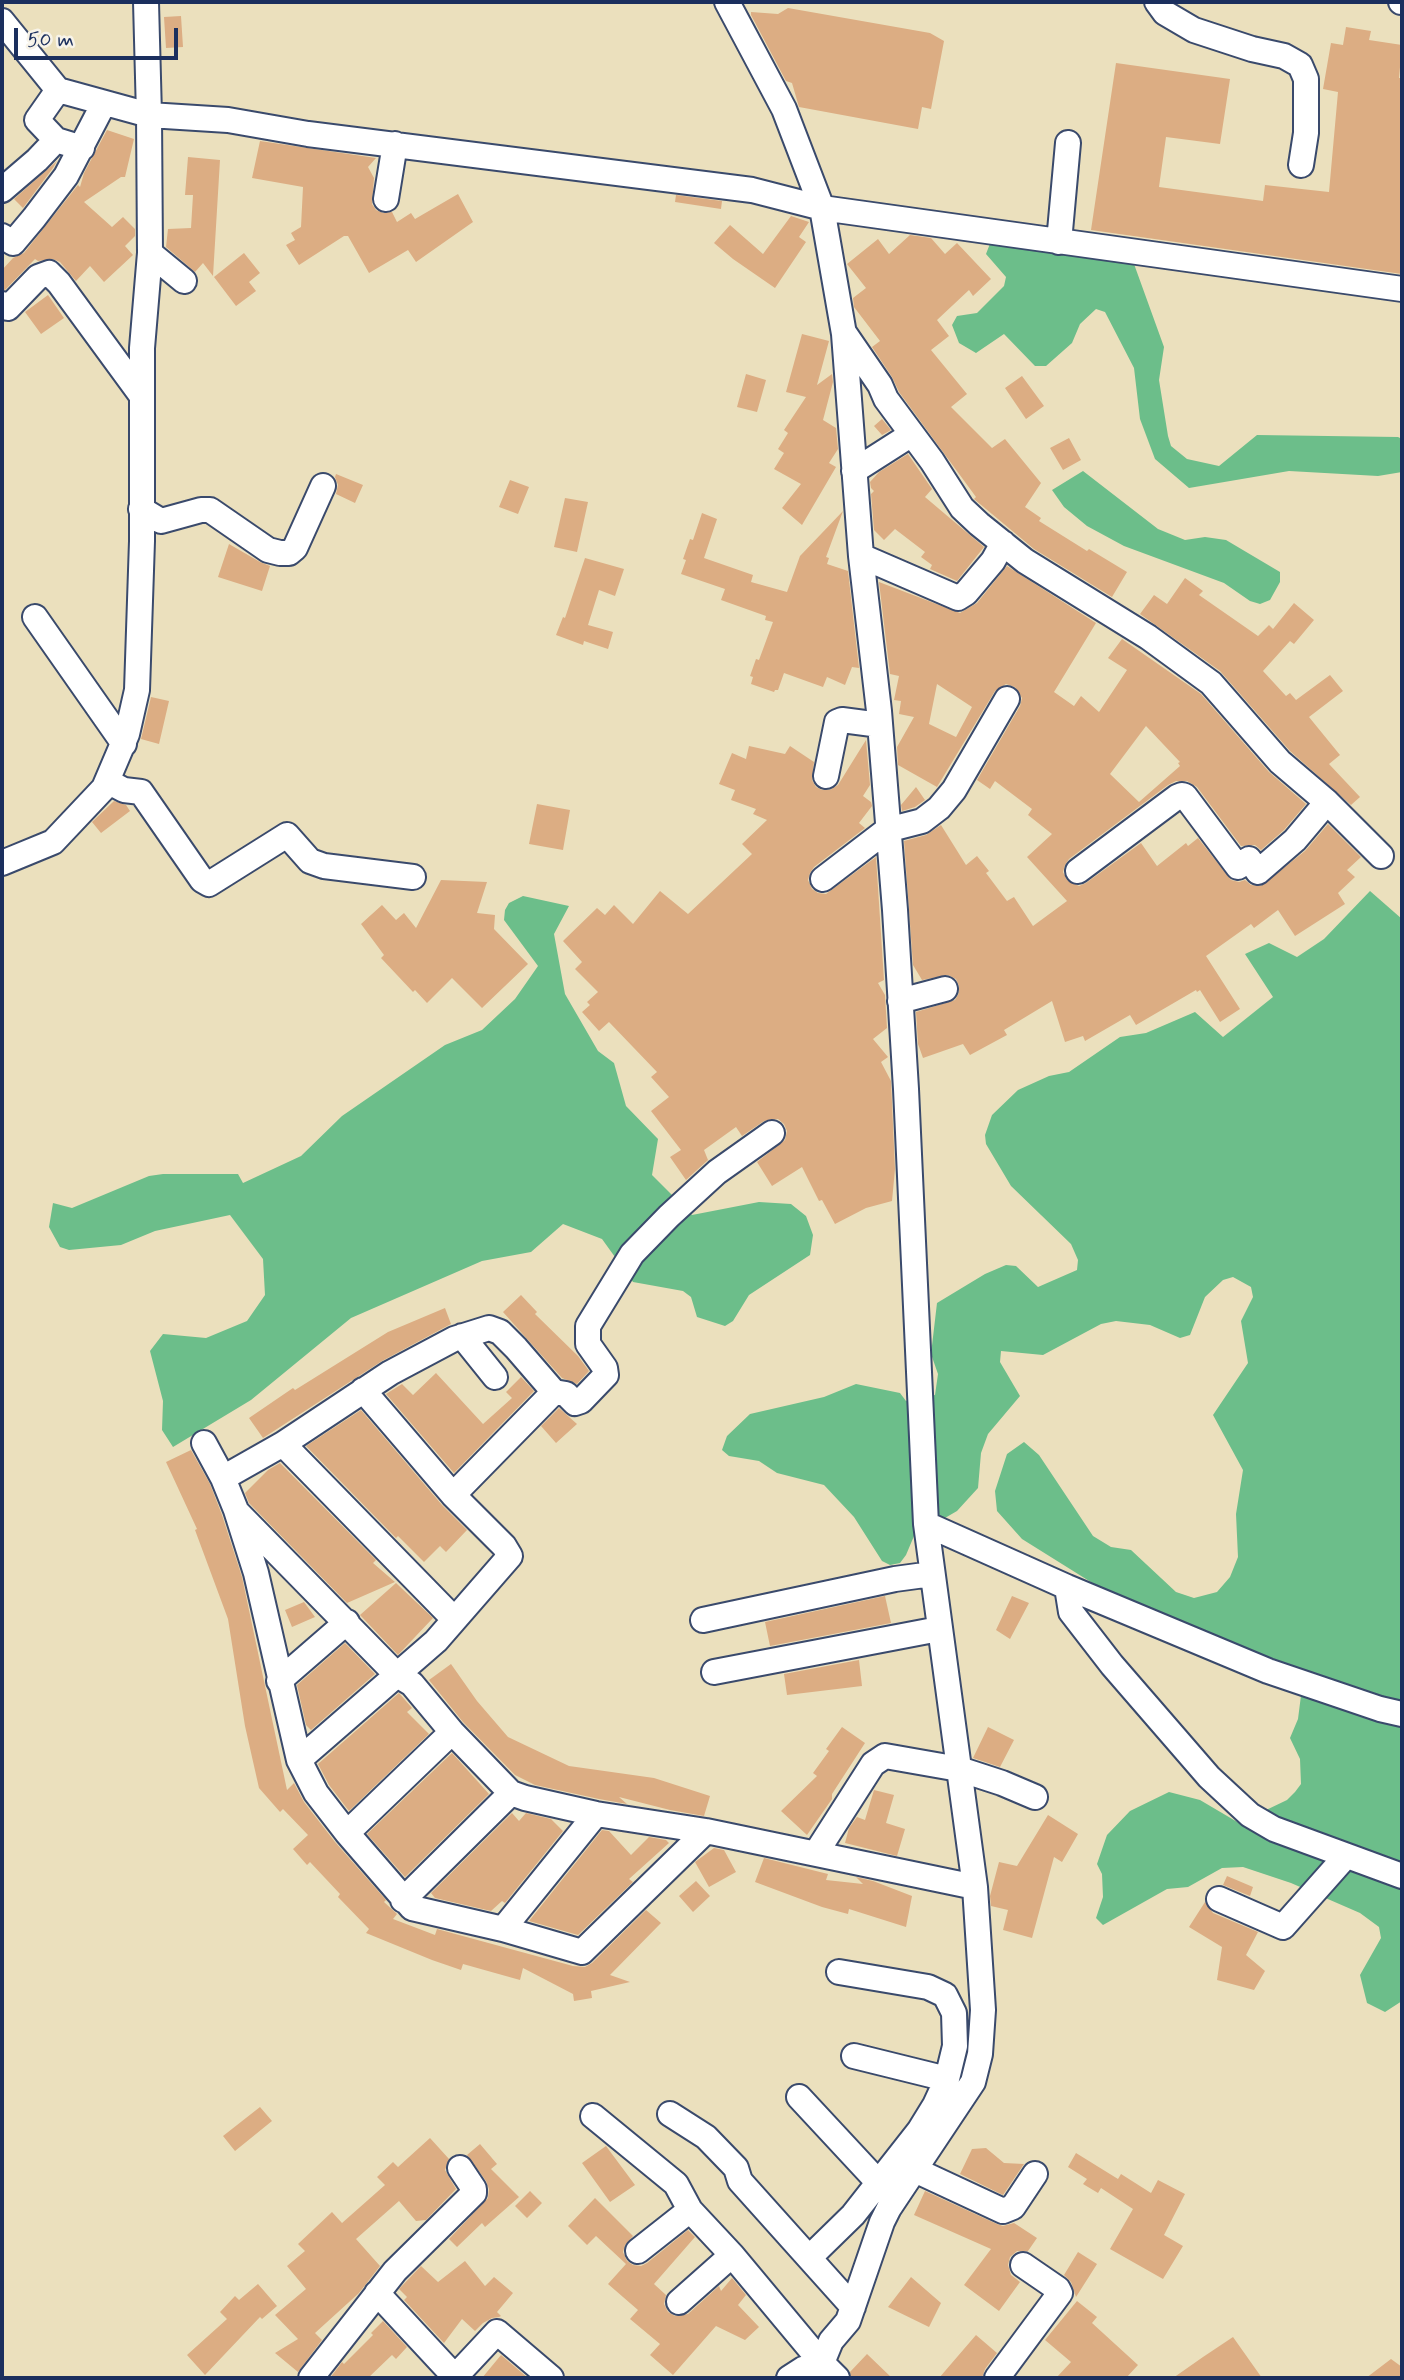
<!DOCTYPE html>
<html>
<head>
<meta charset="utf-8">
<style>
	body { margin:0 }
	#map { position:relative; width:1404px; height:2380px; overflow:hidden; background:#ebe0bd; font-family:Mynerve,sans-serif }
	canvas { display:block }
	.frame { position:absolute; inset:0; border:4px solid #1b2f5e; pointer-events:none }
	.scale { position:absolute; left:14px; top:28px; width:164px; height:32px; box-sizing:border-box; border:4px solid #1b2f5e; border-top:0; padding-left:9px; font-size:21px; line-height:24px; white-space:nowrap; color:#1b2f5e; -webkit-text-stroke:5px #f7f3e8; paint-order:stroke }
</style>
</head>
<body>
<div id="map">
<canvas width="1404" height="2380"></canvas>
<div class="frame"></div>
<div class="scale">50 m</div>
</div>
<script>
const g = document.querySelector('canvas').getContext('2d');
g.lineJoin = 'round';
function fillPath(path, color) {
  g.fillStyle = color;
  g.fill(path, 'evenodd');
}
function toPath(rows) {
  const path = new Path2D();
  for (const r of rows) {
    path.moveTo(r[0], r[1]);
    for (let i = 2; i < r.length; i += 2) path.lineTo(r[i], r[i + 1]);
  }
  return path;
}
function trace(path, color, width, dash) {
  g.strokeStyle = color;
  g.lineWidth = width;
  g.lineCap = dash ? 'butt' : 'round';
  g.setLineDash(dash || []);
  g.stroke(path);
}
fillPath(toPath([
	[991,241,1134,264,1164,347,1159,380,1168,436,1171,446,1187,459,1219,466,1257,435,1398,437,1402,439,1402,472,1378,476,1289,471,1189,488,1155,459,1140,419,1134,368,1105,312,1096,309,1080,324,1072,343,1046,366,1035,366,1004,334,976,353,959,343,952,325,957,316,977,313,1004,286,1006,277,986,254],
	[1083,471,1158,529,1185,540,1205,537,1226,540,1280,572,1280,582,1270,600,1260,604,1250,601,1224,583,1124,546,1087,526,1064,507,1052,490],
	[1370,891,1402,919,1402,2001,1385,2012,1367,2003,1360,1975,1381,1938,1379,1927,1360,1913,1291,1883,1243,1867,1222,1868,1188,1887,1167,1889,1103,1925,1096,1918,1103,1897,1102,1874,1097,1864,1107,1835,1130,1811,1169,1792,1200,1800,1239,1823,1287,1800,1295,1792,1301,1784,1300,1759,1290,1738,1298,1719,1304,1672,1134,1609,1022,1539,997,1511,995,1491,1007,1454,1024,1442,1039,1455,1093,1536,1111,1547,1131,1550,1176,1592,1194,1598,1217,1592,1230,1577,1238,1557,1236,1514,1243,1470,1213,1415,1248,1363,1241,1321,1253,1297,1251,1287,1233,1277,1223,1280,1205,1297,1190,1335,1180,1338,1150,1325,1116,1321,1101,1324,1043,1355,1001,1351,1000,1362,1020,1396,988,1434,981,1453,978,1488,957,1511,914,1536,906,1555,900,1563,890,1565,882,1561,854,1517,824,1485,777,1473,759,1461,729,1456,722,1450,727,1436,750,1414,824,1397,856,1384,900,1393,906,1401,935,1395,938,1374,931,1354,937,1303,985,1274,1006,1265,1016,1266,1038,1287,1077,1270,1078,1260,1071,1244,1011,1186,986,1144,985,1135,992,1115,1018,1090,1049,1076,1069,1072,1120,1037,1146,1033,1195,1012,1223,1037,1273,997,1245,954,1269,943,1297,957,1324,939],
	[523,896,569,906,554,934,565,994,598,1051,614,1063,626,1106,658,1139,652,1175,692,1215,759,1202,791,1204,806,1216,813,1235,810,1255,749,1295,733,1321,725,1326,697,1317,691,1297,683,1291,633,1282,602,1239,563,1224,531,1252,482,1261,351,1318,251,1400,173,1447,162,1430,163,1401,150,1351,163,1334,206,1338,247,1321,265,1295,263,1259,230,1215,155,1231,121,1245,69,1250,60,1247,49,1227,53,1203,72,1208,149,1176,163,1174,238,1174,243,1183,301,1156,342,1116,445,1045,482,1030,515,999,538,966,504,920,505,910,509,903]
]), '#6cbe8a');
fillPath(toPath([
	[788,8,930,33,944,41,931,109,922,107,918,129,799,107,792,83,786,81,751,15,751,12,778,14],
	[181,16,183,47,166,48,164,17],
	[1346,27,1371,31,1369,40,1402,45,1399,78,1402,78,1402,274,1091,230,1116,63,1230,79,1220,144,1166,137,1159,187,1263,201,1265,185,1329,192,1338,92,1323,89,1331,43,1343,45],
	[107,130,134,139,125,177,121,177,84,202,112,227,123,217,135,229,135,236,125,246,133,255,104,282,90,266,76,281,60,262,53,259,38,261,35,259,5,290,2,289,2,270,13,258,24,253,78,185,80,187,84,173],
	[260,141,376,158,368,167,374,178,372,204,376,210,383,213,392,212,397,222,411,213,415,219,458,194,473,222,416,262,408,250,369,273,348,236,344,236,299,265,286,245,295,240,291,233,301,227,303,187,252,178],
	[188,157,220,160,213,276,203,263,195,272,166,247,168,229,191,228,193,195,185,195],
	[57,161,53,168,23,208,14,199],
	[676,195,722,201,721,209,675,202],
	[791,216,809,222,799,237,806,242,775,288,733,259,714,243,730,225,763,254],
	[910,235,931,238,945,254,957,243,991,279,973,296,969,290,937,320,949,336,931,350,967,394,951,407,992,448,1005,439,1041,483,1025,507,1041,518,1039,521,1087,551,1089,549,1127,572,1112,597,1034,549,974,499,976,497,899,392,892,377,872,347,880,341,854,307,853,298,866,288,847,264,878,239,889,254],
	[244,253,260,273,249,282,256,291,236,306,214,277],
	[48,295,64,318,41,334,25,312],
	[802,334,829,341,817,385,832,374,833,382,823,420,836,428,838,449,829,463,836,467,802,525,782,508,801,484,774,469,784,453,778,449,788,433,784,430,806,397,786,392],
	[746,374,766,380,757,412,737,407],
	[1022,376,1044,406,1026,419,1005,388],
	[882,419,891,430,882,435,874,426],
	[1069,438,1081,460,1063,470,1050,448],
	[908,454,932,489,925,497,984,547,957,581,930,569,932,565,921,557,925,552,895,529,884,540,874,530,871,494,874,491,871,488,870,482,879,472],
	[336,474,363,485,355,503,336,494,338,485,335,477],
	[510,480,529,487,518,514,499,507],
	[565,498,588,502,577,552,554,547],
	[843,511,826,557,829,558,827,564,848,571,859,668,852,667,845,685,827,677,823,687,784,673,778,690,775,690,774,692,751,684,753,677,750,676,756,659,759,660,773,622,765,620,766,616,721,600,725,589,681,574,686,560,683,559,690,539,693,540,702,513,717,519,704,558,753,575,751,582,787,592,800,556],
	[229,544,260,562,270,566,262,591,218,577],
	[585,558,624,569,615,596,599,590,588,625,613,632,608,649,584,641,583,645,556,635,563,617,565,618],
	[1007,566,1096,623,1054,692,1074,706,1081,696,1099,712,1127,670,1108,658,1122,639,1201,694,1269,772,1306,804,1284,830,1261,850,1255,845,1241,846,1197,787,1187,781,1176,781,1168,785,1069,859,1065,865,1063,872,1067,880,1079,886,1086,883,1141,843,1157,866,1186,843,1188,846,1198,838,1231,880,1239,882,1245,880,1251,885,1261,886,1305,851,1328,824,1361,857,1347,870,1355,877,1338,893,1345,904,1295,936,1278,910,1254,928,1251,924,1206,956,1240,1009,1220,1022,1200,990,1197,992,1196,990,1136,1025,1130,1015,1085,1041,1083,1036,1065,1042,1052,1001,1004,1030,1007,1035,970,1055,963,1044,923,1058,918,1044,916,1012,955,1000,959,993,959,986,956,979,948,975,922,980,913,965,904,841,926,835,941,825,966,865,977,856,989,871,986,873,1007,901,1014,897,1033,926,1067,901,1027,857,1052,834,1028,815,1032,809,995,781,990,789,977,780,1020,706,1022,698,1015,687,1006,684,995,691,937,787,898,765,897,747,914,717,899,714,901,701,894,700,899,676,890,674,879,582,960,613,977,603],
	[937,684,972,707,956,737,929,724],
	[1146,726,1180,762,1178,763,1180,766,1139,802,1110,774],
	[1185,578,1203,591,1199,595,1258,636,1269,625,1273,629,1294,603,1314,620,1294,644,1290,641,1263,671,1286,696,1290,693,1296,700,1330,675,1343,691,1309,717,1340,755,1329,764,1360,797,1351,805,1290,751,1220,671,1140,614,1154,595,1167,604],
	[151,697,169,701,159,744,141,739],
	[866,740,870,785,863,796,871,802,872,806,859,823,865,828,814,867,810,873,808,880,812,889,818,893,826,894,876,857,884,980,878,983,885,995,887,1028,873,1039,888,1057,881,1062,891,1081,895,1169,892,1201,866,1208,835,1224,822,1200,819,1201,802,1167,772,1186,757,1162,785,1140,787,1131,784,1124,778,1119,764,1121,742,1136,736,1127,704,1150,708,1160,686,1180,670,1157,681,1150,651,1111,669,1097,651,1077,657,1072,609,1022,599,1031,582,1012,590,1005,587,1002,598,992,575,969,582,962,563,941,597,908,605,915,614,905,633,924,660,891,688,914,752,854,742,844,767,820,753,814,756,809,731,800,735,790,719,784,732,753,746,759,749,746,785,754,790,746,814,762,812,780,816,787,822,790,830,790,838,785],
	[916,787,925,800,915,807,902,811,901,805],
	[114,801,126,805,130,811,101,833,92,822],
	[537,804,570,810,563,850,529,844],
	[441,880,487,882,477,913,495,915,494,929,528,964,482,1008,452,978,427,1003,415,990,413,992,381,958,384,955,361,924,382,905,396,920,404,913,416,928],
	[521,1295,537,1312,535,1314,578,1356,589,1371,577,1384,562,1378,503,1312],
	[445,1308,451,1324,382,1361,263,1438,249,1418,293,1388,295,1390,388,1332],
	[436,1373,483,1424,512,1398,506,1392,521,1377,534,1391,454,1473,386,1394,402,1384,413,1395],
	[559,1408,577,1424,556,1443,541,1426],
	[361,1410,442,1505,467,1530,446,1552,440,1546,424,1562,398,1536,396,1538,306,1446],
	[191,1450,210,1484,222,1515,242,1577,287,1790,294,1783,304,1802,335,1842,386,1900,384,1902,397,1914,393,1919,435,1935,437,1929,573,1966,585,1967,592,1963,646,1910,661,1923,610,1975,630,1982,591,1991,592,1998,574,2001,573,1994,523,1968,520,1980,463,1964,461,1970,432,1960,366,1933,369,1929,338,1897,340,1894,310,1862,307,1865,293,1849,308,1835,283,1809,280,1812,259,1788,245,1726,228,1619,195,1530,197,1529,166,1462],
	[280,1463,376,1560,373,1563,395,1582,347,1603,249,1503,245,1493,268,1470],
	[396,1583,433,1618,398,1655,360,1615],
	[885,1596,891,1623,770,1646,765,1622],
	[1012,1596,1029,1603,1010,1639,996,1630],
	[304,1602,315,1617,292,1627,285,1610],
	[345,1643,375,1674,311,1730,306,1725,297,1685],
	[859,1660,862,1686,787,1695,784,1674],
	[451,1664,477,1701,508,1737,569,1766,654,1778,710,1796,704,1816,670,1810,619,1797,627,1804,599,1799,535,1785,515,1775,463,1722,429,1680],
	[399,1693,412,1708,407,1712,429,1734,349,1811,329,1785,318,1764],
	[842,1727,865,1743,832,1794,832,1799,807,1835,781,1811,817,1776,813,1773,829,1751,826,1749],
	[988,1727,1014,1740,1000,1767,973,1758],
	[452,1753,489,1794,405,1877,367,1834],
	[874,1790,894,1795,886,1823,905,1829,897,1856,845,1843,849,1828,857,1817,865,1820],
	[512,1813,519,1821,526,1813,551,1819,563,1831,505,1903,502,1901,491,1911,435,1898,431,1893],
	[1048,1815,1078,1834,1062,1862,1054,1857,1032,1938,1003,1930,1008,1910,991,1906,990,1896,999,1862,1017,1866],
	[602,1830,609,1831,631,1855,649,1837,666,1840,669,1843,629,1879,633,1882,578,1935,529,1921],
	[714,1848,724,1850,736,1872,709,1887,695,1862],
	[764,1858,828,1874,826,1880,863,1884,856,1877,873,1881,912,1896,906,1927,849,1909,848,1914,822,1907,755,1882],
	[1227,1876,1253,1887,1250,1896,1223,1885],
	[696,1881,710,1896,693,1912,679,1896],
	[1205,1902,1213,1913,1258,1932,1246,1955,1265,1971,1254,1990,1217,1980,1222,1947,1189,1927],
	[260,2107,272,2121,235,2151,223,2136],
	[430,2138,449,2159,445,2170,456,2189,426,2220,416,2221,399,2201,356,2239,380,2266,359,2293,315,2333,322,2340,298,2372,275,2353,298,2339,275,2315,306,2289,287,2266,305,2251,298,2244,332,2212,342,2223,385,2185,377,2177,393,2162,398,2167],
	[480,2144,497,2164,491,2169,519,2197,485,2227,482,2223,457,2247,449,2239,488,2198,489,2189,486,2181,467,2155],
	[606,2146,635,2185,610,2202,582,2163],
	[986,2148,1004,2163,1024,2164,1003,2195,960,2174,972,2149],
	[1076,2153,1118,2179,1121,2174,1151,2193,1158,2180,1185,2194,1164,2235,1183,2246,1163,2279,1110,2249,1133,2209,1101,2188,1098,2193,1083,2184,1087,2179,1068,2167],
	[530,2191,542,2203,527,2218,515,2206],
	[925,2191,997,2224,1003,2226,1014,2223,1037,2238,1028,2251,1017,2251,1010,2257,1008,2265,1011,2275,1020,2282,999,2311,964,2285,991,2249,914,2215],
	[595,2198,633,2236,625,2245,623,2252,627,2261,633,2265,641,2266,647,2263,688,2230,695,2237,654,2284,666,2295,664,2304,668,2312,675,2316,688,2314,719,2286,721,2291,732,2278,746,2295,738,2305,759,2327,745,2340,716,2326,673,2375,650,2355,660,2344,630,2319,638,2310,608,2284,626,2264,596,2236,587,2245,568,2226],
	[1078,2252,1097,2264,1076,2297,1071,2282,1064,2275],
	[465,2261,485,2286,494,2277,513,2293,497,2312,501,2316,499,2317,492,2318,483,2323,475,2331,462,2319,444,2343,404,2300,407,2297,399,2289,421,2266,438,2282],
	[911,2277,941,2303,929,2327,888,2307],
	[258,2284,277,2306,262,2319,260,2317,205,2375,187,2355,227,2319,220,2312,235,2296,239,2300],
	[1077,2301,1097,2317,1092,2323,1138,2365,1126,2378,1056,2378,1071,2362,1045,2340],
	[383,2321,407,2347,396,2359,392,2355,368,2378,330,2378,342,2362,344,2364,373,2335,371,2333],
	[976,2335,997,2353,985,2369,982,2378,939,2378],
	[1233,2337,1262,2378,1173,2378,1203,2357],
	[867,2354,892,2378,851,2378,850,2372],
	[501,2355,528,2378,482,2378],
	[1391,2359,1402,2367,1402,2378,1366,2378]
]), '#dcad83');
const minor = toPath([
	[727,2,784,109,822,208,844,334,861,556,879,711,895,910,906,1089,926,1524,975,1887,983,2010,980,2054,973,2082,889,2208,882,2222,848,2321,831,2341,822,2363,803,2369,789,2378],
	[1157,2,1165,13,1194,30,1252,49,1284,56,1300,65,1306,79,1306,133,1301,165],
	[1401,2,1402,2],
	[2,21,58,90,149,115,228,120,308,134,752,190,822,208,1402,289],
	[58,90,37,120,56,140,82,148],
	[2,190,37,160,56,140],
	[386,199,395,144],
	[2,236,13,243,34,218,66,176,104,103],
	[1059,242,1068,143],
	[150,253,184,281],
	[2,304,8,308,38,277,49,273,59,283,141,395],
	[845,334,880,385,886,399,932,461,962,508,979,524,1025,561,1148,637,1211,683,1280,762,1327,802,1381,856],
	[854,471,912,434],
	[141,509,161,521,201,510,210,510,268,550,280,553,289,553,295,548,323,486],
	[861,556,958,598,966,593,993,561,1003,543],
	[35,617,124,744],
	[826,776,837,722,842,720,880,725],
	[107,781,124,790,141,792,202,880,209,884,287,835,310,861,324,866,413,877],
	[2,863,53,842,104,788,127,734,137,690,142,541,142,348,150,253,149,115,146,2],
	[1078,871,1177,797,1182,795,1185,796,1238,867,1249,859,1258,872,1295,840,1327,802],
	[823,879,887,830,922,821,939,808,954,790,1007,699],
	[900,1001,945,989],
	[462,1336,495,1377],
	[363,1390,453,1495],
	[554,1392,566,1394,575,1403,581,1401,606,1375,605,1368,588,1344,588,1326,632,1254,669,1216,717,1172,772,1133],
	[204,1443,223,1478,236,1510,256,1573,299,1760,316,1793,347,1833,412,1908,503,1929,582,1952,706,1831,975,1887],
	[283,1444,454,1619],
	[223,1478,283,1444,390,1373,454,1339,489,1328,500,1332,516,1348,554,1392,453,1495,504,1546,510,1556,436,1641,299,1760],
	[238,1513,397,1675,412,1684,452,1732,511,1793,525,1798,596,1814,706,1831],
	[926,1524,1067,1587,1268,1671,1380,1709,1402,1714],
	[1067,1587,1071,1612,1112,1665,1209,1777,1250,1815,1274,1829,1402,1876],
	[703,1620,895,1579,932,1574],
	[714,1672,939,1629],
	[279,1681,347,1622],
	[347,1833,452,1732],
	[816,1853,873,1764,885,1756,959,1769,1002,1783,1035,1797],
	[1219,1899,1283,1927,1346,1856],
	[403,1900,511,1793],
	[503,1929,596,1814],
	[854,2056,947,2079],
	[799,2097,878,2182],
	[670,2114,706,2137,736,2168,740,2181,853,2307],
	[593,2116,676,2184,690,2210,732,2255,822,2363,837,2378],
	[915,2170,1003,2211,1013,2207,1035,2174],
	[638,2251,690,2210],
	[810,2257,853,2215,919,2131,935,2105,947,2079,955,2046,954,2013,945,1995,928,1987,839,1972],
	[377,2293,455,2377],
	[679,2302,732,2255],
	[311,2378,395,2271,474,2193,474,2189,460,2168],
	[454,2378,497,2332,551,2378],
	[997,2378,1060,2293,1058,2289,1023,2265]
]);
trace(minor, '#3a4a6c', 28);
trace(minor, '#fff', 24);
</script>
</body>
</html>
